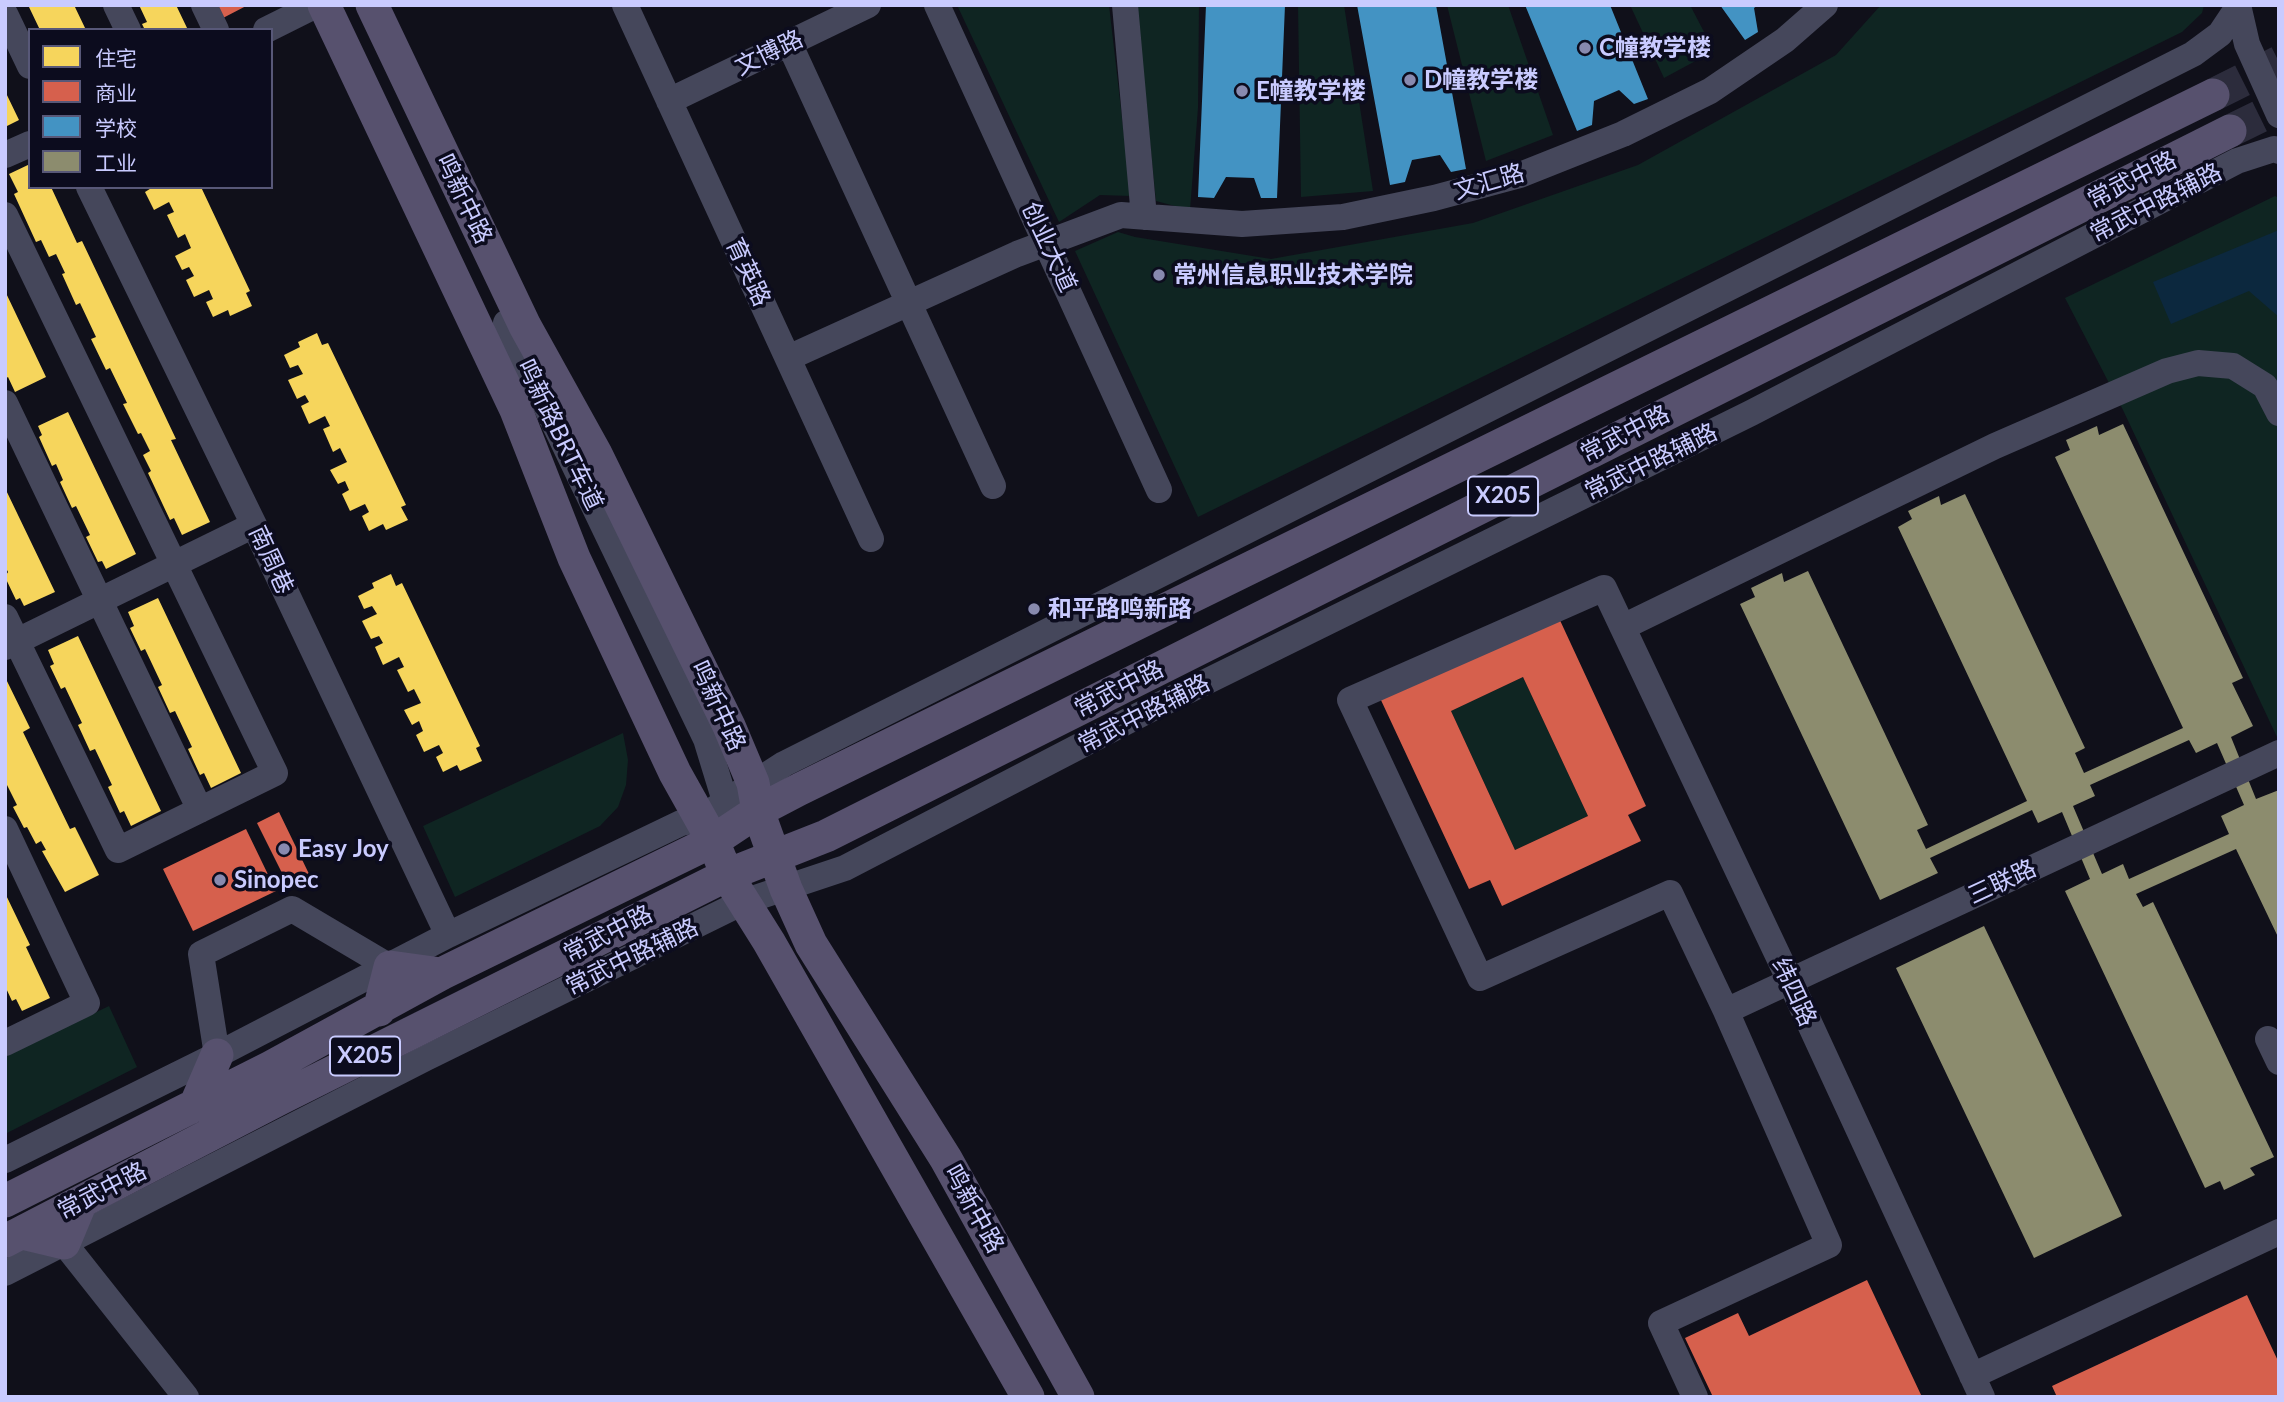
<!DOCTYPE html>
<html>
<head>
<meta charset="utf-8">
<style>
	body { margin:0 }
	#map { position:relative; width:2284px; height:1402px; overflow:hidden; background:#10101a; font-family:Lato,"Noto Sans SC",sans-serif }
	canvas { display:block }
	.frame { position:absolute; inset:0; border:7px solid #c9cbff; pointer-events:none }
	.legend { position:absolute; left:28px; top:28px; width:245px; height:161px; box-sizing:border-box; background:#0c0c1e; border:2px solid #585878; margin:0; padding:9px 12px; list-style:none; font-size:21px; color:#c9cbff }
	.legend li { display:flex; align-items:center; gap:14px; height:35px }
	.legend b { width:35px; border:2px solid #585878 }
</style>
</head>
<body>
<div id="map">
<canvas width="2284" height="1402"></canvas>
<div class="frame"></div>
<ul class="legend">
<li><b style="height:19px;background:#f6d55c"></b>住宅</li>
<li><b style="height:19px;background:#d6604d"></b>商业</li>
<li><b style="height:19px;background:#4393c3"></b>学校</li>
<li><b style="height:19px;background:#8c8c6e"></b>工业</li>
</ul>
</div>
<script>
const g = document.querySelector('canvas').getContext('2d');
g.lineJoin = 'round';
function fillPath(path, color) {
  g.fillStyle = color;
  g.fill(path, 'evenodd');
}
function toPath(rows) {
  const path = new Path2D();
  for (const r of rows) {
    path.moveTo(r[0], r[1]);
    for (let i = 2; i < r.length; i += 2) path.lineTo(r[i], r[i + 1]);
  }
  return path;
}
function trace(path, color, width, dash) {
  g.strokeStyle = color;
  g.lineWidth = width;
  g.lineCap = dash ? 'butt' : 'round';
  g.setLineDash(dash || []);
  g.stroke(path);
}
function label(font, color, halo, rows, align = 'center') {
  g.font = font + ' Lato,"Noto Sans SC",sans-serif';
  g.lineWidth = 7;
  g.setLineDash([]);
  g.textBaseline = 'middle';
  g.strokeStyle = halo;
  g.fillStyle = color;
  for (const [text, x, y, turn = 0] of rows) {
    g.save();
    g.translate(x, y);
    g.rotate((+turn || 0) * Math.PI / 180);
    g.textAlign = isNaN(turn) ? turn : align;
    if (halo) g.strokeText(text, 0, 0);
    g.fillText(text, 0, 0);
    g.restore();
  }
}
fillPath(toPath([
	[957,5,1109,5,1131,196,1100,195,1059,222],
	[1136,5,1199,5,1198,108,1190,210,1156,201],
	[1298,5,1344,5,1373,191,1301,197],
	[1447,5,1508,5,1553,135,1486,161],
	[1630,5,1690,5,1714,51,1664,78],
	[1881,5,2204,5,2202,13,2182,32,1198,517,1075,251,1118,232,1135,237,1271,259,1473,223,1638,165,1836,55],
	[2275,196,2279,198,2279,736,2277,737,2123,410,2065,298],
	[1523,677,1588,816,1515,850,1451,711],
	[623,733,628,760,626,785,618,807,600,826,455,897,423,826],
	[109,1006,137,1067,5,1134,5,1056]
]), '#0f2522');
fillPath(toPath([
	[2279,230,2279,317,2249,291,2171,324,2153,282]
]), '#0c283e');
fillPath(toPath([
	[33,5,74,5,86,30,40,30,29,7],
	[139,5,176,5,188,30,145,30,142,24,147,22],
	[5,91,19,120,5,127],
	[30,164,30,187,51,187,77,243,82,241,176,439,171,440,210,522,182,535,174,518,170,520,148,473,151,471,143,455,150,451,141,433,138,434,123,404,127,403,110,368,106,370,91,339,96,337,80,303,76,305,62,274,65,273,56,254,49,257,41,240,36,242,14,194,18,192,9,174],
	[153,187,201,187,250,291,246,293,252,306,230,316,228,310,213,317,206,302,213,299,209,290,194,297,186,280,194,276,189,267,182,270,175,256,191,248,185,234,178,238,167,215,174,212,169,202,154,210,145,192],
	[5,291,46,377,15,392,8,377,5,379],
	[317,333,322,345,328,343,406,505,401,507,408,520,386,530,383,524,369,531,362,516,369,512,365,504,350,511,342,494,349,490,345,481,338,484,330,470,347,462,340,448,333,452,323,429,330,426,325,416,309,424,301,406,309,402,305,395,297,399,288,380,303,374,298,365,290,368,284,355,300,347,298,342],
	[68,412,136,554,106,569,102,561,98,562,86,537,90,535,76,506,72,508,60,482,63,480,56,464,52,466,39,437,42,435,38,426],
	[5,488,55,592,24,606,20,598,16,600,5,577,8,572,5,566],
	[391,574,396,586,402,583,480,746,476,748,482,761,460,771,457,765,443,772,436,757,443,753,439,745,424,752,416,735,423,731,419,721,412,725,404,710,421,703,414,689,408,692,397,670,404,667,399,657,383,665,375,647,383,643,379,636,371,639,362,621,377,614,372,606,364,609,358,596,374,588,372,583],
	[158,598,241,773,211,788,204,773,200,775,188,749,192,747,175,711,170,713,158,687,162,685,145,649,141,651,130,628,134,626,128,612],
	[78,636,161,811,131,826,124,811,120,813,108,787,112,785,95,749,90,751,78,725,82,723,65,687,61,689,50,666,54,664,48,650],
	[5,677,30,728,23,732,70,829,75,827,99,875,65,892,42,851,46,850,41,841,36,844,27,827,24,828,13,807,17,805,7,785,5,786],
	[5,893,30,945,26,947,50,998,22,1011,16,999,12,1001,5,986]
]), '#f6d55c');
fillPath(toPath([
	[217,5,248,5,223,18],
	[1558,616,1646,806,1628,815,1641,841,1502,906,1490,880,1469,889,1380,698],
	[1523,677,1588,816,1515,850,1451,711],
	[279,812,310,876,289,887,257,823],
	[246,829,276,891,193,931,163,869],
	[1867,1280,1922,1397,1713,1397,1685,1338,1738,1313,1749,1336],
	[2247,1295,2279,1363,2279,1397,2057,1397,2052,1386]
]), '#d6604d');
fillPath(toPath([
	[1206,5,1285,5,1277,198,1261,198,1254,178,1226,177,1214,198,1198,197],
	[1357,5,1436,5,1466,169,1451,172,1440,155,1412,160,1405,182,1390,185],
	[1525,5,1610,5,1648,99,1634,104,1619,90,1594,101,1592,125,1577,131],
	[1720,5,1758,5,1754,8,1758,32,1745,40]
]), '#4393c3');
fillPath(toPath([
	[2123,424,2243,678,2232,683,2253,726,2231,737,2256,799,2279,790,2279,939,2236,849,2136,894,2143,907,2153,902,2274,1157,2250,1168,2255,1175,2224,1190,2220,1181,2205,1188,2065,891,2090,879,2062,812,2038,823,2032,810,1930,858,1938,873,1880,900,1740,604,1755,597,1751,588,1782,573,1784,582,1808,571,1928,825,1917,830,1926,849,2027,801,1898,527,1912,519,1908,511,1939,496,1941,505,1965,494,2085,748,2075,753,2084,773,2183,728,2055,457,2070,450,2066,440,2097,426,2099,435],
	[2189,740,2196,753,2217,743,2244,805,2221,816,2229,834,2129,879,2123,864,2102,874,2073,806,2095,796,2090,785],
	[1984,926,2122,1216,2034,1258,1896,968]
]), '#8c8c6e');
trace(toPath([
	[2213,95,2279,62],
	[2230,131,2279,107]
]), '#2c2c3c', 33, [33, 17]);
trace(toPath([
	[116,5,128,30],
	[204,5,216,30],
	[625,5,871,539],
	[937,5,1159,490],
	[1125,5,1144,217],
	[2238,5,2247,44,2279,115],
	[5,14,30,66],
	[266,30,316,5],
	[789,43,993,486],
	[669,101,868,5],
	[5,155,30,144],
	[89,187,254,525,448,935],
	[5,215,275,773,118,850,5,617],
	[506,323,706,739,725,801,725,817],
	[788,358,1017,254,1121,215,1242,224,1343,217,1434,198,1520,175,1623,134,1710,91,1785,40,1825,5],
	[5,403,200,810],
	[1623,627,1995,446,2167,371,2198,363,2233,366,2265,386,2279,413],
	[5,647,254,525],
	[5,829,87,1003,5,1043],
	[1726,1011,2279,753],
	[2268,1039,2279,1062],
	[217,1055,201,954,292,909,390,967],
	[5,1160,217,1055,448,935,681,823,699,819,784,764,2193,54,2220,34,2238,7],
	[64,1243,186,1397],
	[5,1273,426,1058,743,902,845,868,1149,710,1751,413,2237,161,2274,149,2279,151],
	[1972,1376,2279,1232],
	[1695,1397,1661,1323,1829,1245,1726,1011,1670,893,1480,978,1350,700,1604,588,1790,981,1982,1397]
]), '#45475b', 26);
trace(toPath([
	[324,5,516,410,574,558,675,773,713,841,727,875,769,942,1028,1397],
	[372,5,525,326,596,454,729,726,753,783,758,811,786,889,811,944,946,1159,1078,1397],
	[379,1010,390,967,441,974],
	[195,1106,217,1055],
	[5,1201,271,1067,441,974,713,841,758,811,800,789,2213,95],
	[22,1233,64,1243,81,1202],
	[5,1241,281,1098,727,875,826,836,2230,131]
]), '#57516e', 33);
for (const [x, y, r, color] of [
	[1585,48,7,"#888aaf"],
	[1410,80,7,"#888aaf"],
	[1242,91,7,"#888aaf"],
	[1159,275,7,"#888aaf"],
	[1034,609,7,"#888aaf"],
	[284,849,7,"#888aaf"],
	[220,880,7,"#888aaf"]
]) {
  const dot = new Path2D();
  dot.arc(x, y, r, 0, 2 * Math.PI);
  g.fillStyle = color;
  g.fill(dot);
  trace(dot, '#0c0c1e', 2.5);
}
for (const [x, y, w] of [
	[1503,496,70],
	[365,1056,70]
]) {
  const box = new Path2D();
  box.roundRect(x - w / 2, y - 19.5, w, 39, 5);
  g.fillStyle = '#0c0c1e';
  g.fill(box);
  trace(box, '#c9cbff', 2);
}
label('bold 23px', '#c9cbff', null, [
	["X205",1503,496],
	["X205",365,1056]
]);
label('bold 24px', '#c9cbff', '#0c0c1e', [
	["C幢教学楼",1599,48],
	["D幢教学楼",1424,80],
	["E幢教学楼",1256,91],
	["常州信息职业技术学院",1173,275],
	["和平路鸣新路",1048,609],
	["Easy Joy",298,849],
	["Sinopec",234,880]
], 'left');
label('24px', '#c9cbff', '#0c0c1e', [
	["文博路",769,53,-26],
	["常武中路",2132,180,-27],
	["文汇路",1489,182,-16],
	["鸣新中路",464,199,64],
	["常武中路辅路",2156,203,-27],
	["创业大道",1049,247,65],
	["育英路",748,272,65],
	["常武中路",1625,434,-27],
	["鸣新路BRT车道",560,435,64],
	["常武中路辅路",1651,462,-26],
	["南周巷",271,560,65],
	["常武中路",1119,689,-27],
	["鸣新中路",718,706,65],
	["常武中路辅路",1144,714,-27],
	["三联路",2002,882,-25],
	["常武中路",608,934,-27],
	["常武中路辅路",632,957,-26],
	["纬四路",1794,992,65],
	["常武中路",102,1191,-27],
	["鸣新中路",974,1209,61]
]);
</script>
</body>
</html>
